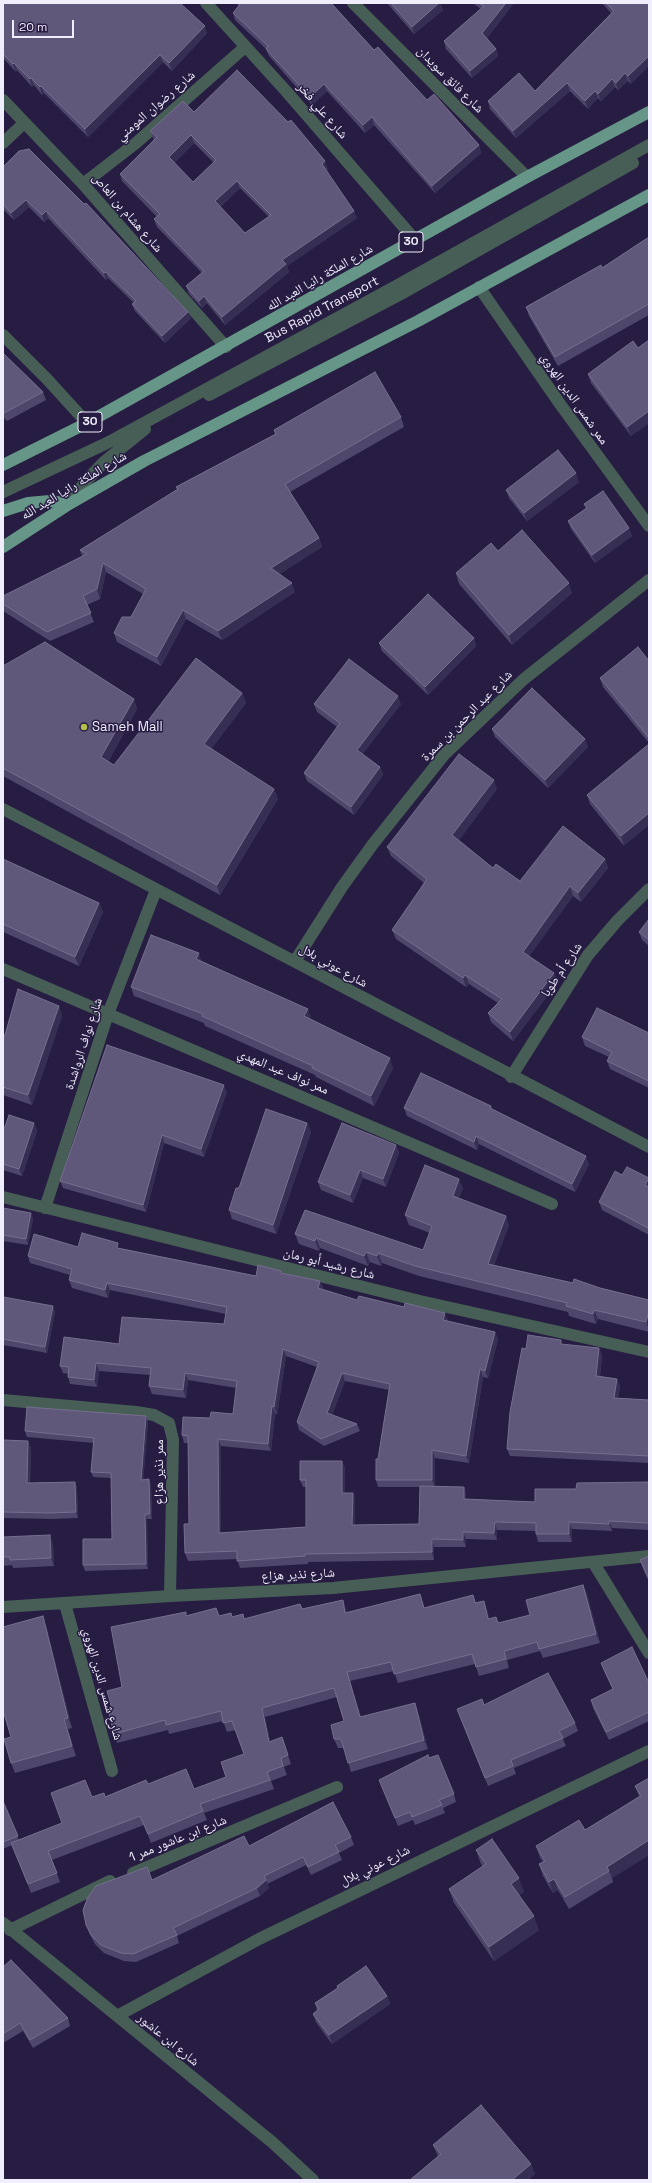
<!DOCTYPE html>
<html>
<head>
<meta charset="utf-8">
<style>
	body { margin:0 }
	#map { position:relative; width:652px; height:2183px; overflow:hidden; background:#271d42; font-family:"Space Grotesk",sans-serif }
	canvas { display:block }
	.frame { position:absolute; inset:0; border:4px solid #f0edfc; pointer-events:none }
	.scale { position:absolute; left:12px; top:20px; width:62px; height:18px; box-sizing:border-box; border:2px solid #f0edfc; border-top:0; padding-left:5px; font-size:12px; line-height:14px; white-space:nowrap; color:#f0edfc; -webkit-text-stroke:3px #271d42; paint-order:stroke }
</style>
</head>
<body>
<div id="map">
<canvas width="652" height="2183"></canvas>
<div class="frame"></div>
<div class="scale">20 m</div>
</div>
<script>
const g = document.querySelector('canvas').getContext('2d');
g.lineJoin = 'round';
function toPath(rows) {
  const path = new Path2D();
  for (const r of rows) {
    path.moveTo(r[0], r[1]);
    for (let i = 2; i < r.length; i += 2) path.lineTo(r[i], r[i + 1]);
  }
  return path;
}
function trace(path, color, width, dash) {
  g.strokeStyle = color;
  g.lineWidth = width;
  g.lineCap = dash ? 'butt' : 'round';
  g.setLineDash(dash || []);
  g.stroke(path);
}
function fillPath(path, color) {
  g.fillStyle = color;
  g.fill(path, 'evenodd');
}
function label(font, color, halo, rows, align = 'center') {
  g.font = font + ' "Space Grotesk","Noto Naskh Arabic",sans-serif';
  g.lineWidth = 3;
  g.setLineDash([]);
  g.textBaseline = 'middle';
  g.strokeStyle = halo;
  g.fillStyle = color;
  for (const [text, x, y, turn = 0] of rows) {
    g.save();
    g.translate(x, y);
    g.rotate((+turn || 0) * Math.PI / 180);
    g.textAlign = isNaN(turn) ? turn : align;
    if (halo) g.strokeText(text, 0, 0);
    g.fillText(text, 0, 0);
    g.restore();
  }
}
trace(toPath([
	[206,3,286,91,415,240],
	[353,3,527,177],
	[3,100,83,184,226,347],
	[3,143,24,123],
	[83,184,136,143,245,47],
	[479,287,560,404,649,526],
	[3,335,47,379,87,423],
	[209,395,401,294,633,163],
	[3,492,107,443,396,286,649,145],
	[69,504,85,482,104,462,145,429],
	[3,809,649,1147],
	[295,961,342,887,373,844,444,755,524,679,649,580],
	[3,969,552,1204],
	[511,1077,588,955,617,921,649,889],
	[3,1197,420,1301,649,1352],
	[45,1208,108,1014,156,890],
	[3,1400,136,1412,154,1415,169,1423,173,1440,170,1596],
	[593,1562,649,1653],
	[65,1604,112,1771],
	[3,1607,170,1596,333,1588,649,1556],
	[133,1873,337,1787],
	[3,1923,272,2142,313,2180],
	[10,1930,110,1881],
	[117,2016,259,1939,649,1751]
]), '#475e56', 12);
trace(toPath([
	[3,465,87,423,527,177,649,112],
	[3,511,28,503,50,501,69,504],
	[3,547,69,504,144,461,418,321,649,195]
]), '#659687', 12);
fillPath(toPath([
	[3,3,207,33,172,71,163,62,88,137,44,93,42,95,34,85,32,87,17,70,16,72,3,58],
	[236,3,331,3,374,50,427,100,479,145,481,153,435,193,374,125,365,133,327,91,312,105,269,56,266,49,235,20,233,13,239,6],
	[387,3,440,3,443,10,414,34],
	[473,3,514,3,487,38,496,49,498,56,472,78,446,49,444,41,481,9],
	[602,3,649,3,631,84,628,81,618,90,615,87,601,101,598,98,588,109,570,91,516,138,490,109,488,101,535,91,611,13],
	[194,112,328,169,326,171,357,218,287,266,289,272,225,325,207,303,202,308,189,294,186,286,202,273,157,227,154,219,157,217,122,181,120,174,154,140,153,138,150,131],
	[194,143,214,163,193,182,174,163],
	[240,188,269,217,245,233,220,207],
	[3,167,191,318,165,343,135,311,132,304,134,303,108,278,106,280,48,218,44,222,29,207,14,220,3,209],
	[649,237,649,315,558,366,529,316,526,307,602,268],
	[649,340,649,423,631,436,591,383,588,374,638,348],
	[3,353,43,392,46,400,7,421,3,417],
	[401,417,404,427,290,492,319,538,322,547,279,574,295,592,222,640,186,619,161,666,117,642,114,633,131,617,143,594,106,572,100,599,87,605,94,622,50,641,3,611,3,596,82,556,80,550,177,490,176,487,275,434,274,430],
	[579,482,527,521,509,498,506,490],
	[584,504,629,528,632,536,595,563,571,529,568,521,586,508],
	[498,551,572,593,512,645,459,584,456,573],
	[474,638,476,646,428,695,382,651,379,643],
	[649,661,649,743,603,687,600,678],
	[3,666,134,699,137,709,108,762,114,765,242,693,246,703,211,749,274,789,278,799,220,895,3,776],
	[314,704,401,704,362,754,380,767,383,775,354,815,307,781,304,773,337,727,317,712],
	[492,729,585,739,588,747,548,788,495,737],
	[649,744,624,846,590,804,587,795],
	[497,789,459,840,493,868,520,881,605,859,608,868,581,902,573,896,529,956,558,982,513,1041,491,1022,488,1013,498,1003,469,984,466,987,396,939,392,930,424,883,391,856,387,847],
	[3,859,99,903,103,912,79,966,3,932],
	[649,919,649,946,642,940,639,932],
	[202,961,311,1019,311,1020,393,1068,374,1106,316,1077,315,1075,205,1026,204,1023,134,996,131,987],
	[59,1006,62,1016,32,1105,3,1095,3,1034,5,1035],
	[649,1033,649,1088,610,1069,607,1061,609,1057,585,1046,582,1037],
	[227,1092,204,1157,164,1143,146,1212,63,1188,60,1181],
	[491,1106,492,1109,589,1164,575,1192,479,1144,477,1150,407,1116,404,1108],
	[34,1123,37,1131,22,1176,3,1170,3,1127,5,1127],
	[307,1123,311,1132,276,1234,232,1219,229,1210],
	[396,1145,399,1153,386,1187,363,1178,353,1203,321,1190,318,1182],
	[622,1175,649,1178,649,1235,602,1210,599,1202],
	[463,1188,459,1198,509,1225,494,1265,573,1283,600,1288,649,1300,649,1332,598,1319,596,1324,569,1316,568,1312,419,1276,382,1263,381,1266,370,1262,368,1266,320,1248,319,1251,299,1244,295,1234,423,1250,430,1233,409,1225,405,1215],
	[3,1208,33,1219,28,1245,3,1241],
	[78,1247,120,1248,256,1276,281,1271,282,1273,320,1281,323,1288,322,1290,357,1300,448,1320,448,1321,495,1332,498,1340,488,1378,483,1377,469,1463,435,1458,435,1487,464,1487,466,1495,466,1499,535,1502,576,1489,649,1482,649,1530,612,1528,612,1531,572,1529,572,1542,538,1542,536,1534,536,1531,497,1530,497,1540,466,1539,466,1547,434,1547,434,1560,308,1562,308,1564,240,1568,237,1559,188,1561,185,1553,189,1524,189,1443,184,1443,182,1435,210,1418,233,1414,236,1388,188,1380,186,1398,152,1394,149,1386,150,1375,99,1371,97,1387,70,1384,68,1377,68,1374,63,1373,60,1366,119,1344,224,1324,226,1314,110,1290,108,1298,72,1288,69,1280,70,1275,30,1263,28,1256],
	[286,1356,317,1367,297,1422,299,1430,324,1446,360,1431,357,1424,332,1415,345,1381,389,1390,378,1459,376,1480,378,1487,420,1487,419,1524,355,1525,355,1501,353,1493,345,1493,345,1469,342,1461,300,1480,303,1487,306,1487,306,1527,221,1533,221,1446,271,1451,275,1413,277,1415],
	[3,1297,53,1306,55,1312,47,1353,3,1345],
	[562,1344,599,1348,602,1355,600,1376,617,1379,620,1386,618,1398,649,1400,649,1463,510,1456,507,1449,526,1349],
	[146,1416,148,1422,143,1480,149,1479,151,1485,152,1519,147,1519,148,1569,85,1571,83,1565,112,1539,111,1478,93,1477,91,1472,94,1443,27,1437,25,1431],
	[3,1440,31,1447,30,1483,75,1482,77,1488,78,1518,52,1519,3,1518],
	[3,1537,53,1544,54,1566,13,1568,12,1565,3,1566],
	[649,1556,649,1582,644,1571,640,1560],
	[583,1585,587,1594,600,1643,543,1658,540,1651,507,1660,509,1668,479,1676,475,1664,398,1683,394,1671,350,1681,361,1717,418,1712,428,1749,351,1772,344,1748,338,1748,334,1739,344,1721,337,1697,265,1717,270,1741,285,1746,291,1764,284,1767,287,1775,271,1781,274,1789,204,1813,207,1820,151,1843,144,1825,52,1860,60,1882,31,1893,12,1845,3,1849,3,1801,19,1840,62,1823,92,1797,105,1797,148,1784,194,1789,226,1777,244,1754,236,1730,227,1732,223,1721,169,1734,168,1730,117,1743,114,1734,113,1712,122,1687,187,1616,216,1608,219,1616,233,1617,245,1619,300,1604,302,1609,346,1609,347,1613,420,1594,424,1608,473,1595,476,1603,487,1610,489,1618,498,1623,530,1615],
	[46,1626,72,1728,68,1729,76,1756,15,1773,11,1763,11,1737,4,1712,3,1713,3,1627],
	[601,1663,649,1683,649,1721,609,1740,593,1708,591,1700,613,1689,604,1671],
	[457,1709,575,1723,578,1731,563,1739,566,1746,514,1768,516,1774,488,1786],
	[429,1758,454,1794,456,1802,443,1808,445,1813,415,1825,413,1820,398,1826,379,1780],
	[649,1778,649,1855,612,1878,613,1882,569,1909,558,1890,553,1893,543,1876,539,1864,543,1862,540,1858,536,1846,585,1830,639,1796,635,1786],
	[351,1837,354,1845,339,1853,342,1860,311,1875,306,1865,267,1884,269,1888,260,1896,177,1936,179,1943,136,1962,124,1961,104,1953,95,1944,89,1933,86,1925,152,1880,249,1846],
	[476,1850,524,1892,519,1895,539,1930,494,1961,454,1903,449,1889,483,1867,481,1864],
	[3,1967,68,2018,70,2026,33,2048,23,2031,3,2043],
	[337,1986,387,1996,390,2004,332,2044,316,2022,313,2014,317,2011,315,2003,337,1988],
	[433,2145,531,2164,535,2174,528,2180,410,2180,438,2156]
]), '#4e466b');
fillPath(toPath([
	[439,3,440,3,443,10,414,34,412,27],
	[506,3,514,3,485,41,482,33],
	[205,26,207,33,172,71,169,63],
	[496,49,498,56,472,78,470,71],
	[160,55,163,62,88,137,85,129],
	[649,56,649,66,631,84,628,76],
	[14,63,17,70,16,72,13,64],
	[625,73,628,81,618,90,616,83],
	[31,78,34,85,32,87,30,79],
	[612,79,615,87,601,101,598,94],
	[567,83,570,91,516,138,513,131],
	[324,84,327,91,312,105,310,97],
	[41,86,44,93,42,95,40,87],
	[595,91,598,98,588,109,585,101],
	[372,117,374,125,365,133,363,125],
	[191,135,194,143,172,165,169,157],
	[479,145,481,153,435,193,432,186],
	[325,161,328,169,324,172,322,164],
	[237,181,240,188,217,209,215,201],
	[26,200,29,207,14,220,11,213],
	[46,211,48,218,44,222,42,215],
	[354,211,357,218,287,266,289,272,225,325,222,317,282,260],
	[106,272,108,278,106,280,104,273],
	[204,296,207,303,202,308,199,301],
	[188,312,191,318,165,343,162,336],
	[649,411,649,423,631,436,627,427],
	[576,473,579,482,527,521,524,513],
	[629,528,632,536,595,563,592,555],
	[319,538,322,547,274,578,271,568],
	[103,563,106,572,100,599,97,589],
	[292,583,295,592,222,640,218,631],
	[569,583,572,593,512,645,509,635],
	[183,610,186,619,161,666,157,657],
	[474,638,476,646,428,695,425,687],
	[242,693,246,703,207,754,204,744],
	[398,696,401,704,360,758,357,750],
	[134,699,137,709,105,767,101,757],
	[585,739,588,747,548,788,545,780],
	[380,767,383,775,354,815,351,807],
	[494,780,497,789,456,844,452,835],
	[274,789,278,799,220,895,217,885],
	[649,813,649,825,624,846,621,836],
	[605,859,608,868,581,902,578,893],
	[570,886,573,896,526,961,523,952],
	[99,903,103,912,79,966,75,957],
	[199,953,202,963,196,959],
	[554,973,558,982,513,1041,510,1032],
	[465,975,469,984,466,987,463,978],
	[59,1006,62,1016,32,1105,28,1095],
	[308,1009,311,1019,308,1026,304,1016],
	[390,1058,393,1068,374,1106,371,1096],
	[224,1085,227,1092,204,1157,201,1149],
	[34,1123,37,1131,22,1176,19,1169],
	[307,1123,311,1132,276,1234,273,1225],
	[162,1135,164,1143,146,1212,143,1205],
	[476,1136,479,1144,477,1150,474,1142],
	[396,1145,399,1153,386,1187,383,1179],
	[586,1156,589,1164,575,1192,572,1184],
	[360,1170,363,1178,353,1203,350,1195],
	[649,1178,649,1192,645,1185],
	[459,1179,463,1188,456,1205,453,1196],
	[31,1213,33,1219,28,1245,26,1239],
	[506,1216,509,1225,491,1273,488,1264],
	[316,1238,320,1248,319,1251,315,1241],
	[366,1252,370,1262,368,1266,364,1256],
	[378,1253,382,1263,381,1266,377,1256],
	[320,1281,323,1288,321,1296,318,1288],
	[107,1283,110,1290,108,1298,105,1290],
	[53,1306,55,1312,47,1353,45,1347],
	[594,1310,598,1319,596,1324,593,1314],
	[649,1311,649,1330,646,1322],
	[445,1313,448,1320,446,1327,443,1320],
	[495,1332,498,1340,488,1378,485,1371],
	[599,1348,602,1355,599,1383,596,1376],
	[283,1349,286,1356,277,1415,274,1407],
	[96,1363,99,1371,97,1387,94,1380],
	[480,1369,483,1377,469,1463,466,1456],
	[185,1373,188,1380,186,1398,183,1390],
	[342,1373,345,1381,330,1420,327,1413],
	[617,1379,620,1386,617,1406,614,1398],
	[272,1406,275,1413,271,1451,268,1444],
	[146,1416,148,1422,143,1485,141,1480],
	[218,1439,221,1446,221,1541,219,1533],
	[28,1441,31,1447,29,1490,27,1483],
	[432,1450,435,1458,435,1487,432,1480],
	[342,1461,345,1469,345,1501,342,1493],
	[149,1479,151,1485,152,1519,150,1514],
	[75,1482,77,1488,78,1518,76,1512],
	[464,1487,466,1495,466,1507,464,1499],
	[353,1493,355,1501,355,1532,352,1525],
	[145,1514,147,1519,148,1569,146,1564],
	[609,1521,612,1528,612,1531,609,1524],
	[495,1522,497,1530,497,1540,494,1533],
	[569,1522,572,1529,572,1542,569,1534],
	[463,1532,466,1539,466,1547,463,1540],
	[50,1535,53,1544,54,1566,51,1558],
	[432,1539,434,1547,434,1560,432,1552],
	[583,1585,587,1594,600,1643,596,1634],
	[343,1600,346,1609,349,1622,345,1613],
	[484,1601,487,1610,492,1628,488,1619],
	[43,1616,46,1626,72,1728,68,1718],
	[347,1672,350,1681,364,1726,360,1717],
	[415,1703,418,1712,428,1749,424,1740],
	[262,1708,265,1717,272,1751,269,1742],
	[64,1719,68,1729,76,1756,72,1746],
	[649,1840,649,1855,612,1878,609,1871,607,1867],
	[519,1878,524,1892,516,1897,511,1884],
	[554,1879,558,1890,553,1893,549,1882],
	[266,1880,269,1888,260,1896,257,1888],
	[534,1916,539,1930,494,1961,489,1947],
	[387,1996,390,2004,332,2044,329,2035],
	[531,2164,535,2174,528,2180,512,2180]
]), '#372e54');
const building = toPath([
	[3,3,180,3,205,26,169,63,160,55,85,129,41,86,40,87,31,78,30,79,14,63,13,64,3,54,3,3],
	[241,3,331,3,374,50,378,47,427,100,434,94,479,145,432,186,372,117,363,125,324,84,310,97,266,49,268,46,233,13,241,3],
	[391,3,439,3,412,27,391,3],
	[479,3,506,3,482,33,496,49,470,71,444,41,484,6,479,3],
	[606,3,649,3,649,56,628,76,625,73,616,83,612,79,598,94,595,91,585,101,567,83,513,131,488,101,519,73,535,91,614,11,606,3],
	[237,70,288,122,291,120,325,161,322,164,354,211,282,260,286,264,222,317,204,296,199,301,186,286,204,271,154,219,160,214,120,174,157,137,150,131,183,101,194,112,237,70],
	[191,135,216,160,193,182,169,157,191,135],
	[237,181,271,215,245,233,215,201,237,181],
	[29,149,84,204,86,203,188,312,162,336,132,304,136,301,106,272,104,273,46,211,42,215,26,200,11,213,3,204,3,167,19,151,29,149],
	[649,237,649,304,555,357,526,307,601,265,602,268,649,237],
	[649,340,649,411,627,427,588,374,633,341,638,348,649,340],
	[3,353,43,392,4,413,3,412,3,353],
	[375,372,401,417,285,484,319,538,271,568,292,583,218,631,183,610,157,657,114,633,122,617,131,617,146,589,103,563,97,589,83,596,91,613,47,632,3,604,3,596,87,554,80,550,178,489,176,487,276,434,274,430,375,372],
	[558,450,576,473,524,513,506,490,558,450],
	[603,491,629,528,592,555,568,521,587,508,584,504,603,491],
	[522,530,569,583,509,635,456,573,491,543,498,551,522,530],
	[428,594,474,638,425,687,379,643,428,594],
	[45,642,134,699,101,757,114,765,196,658,242,693,204,744,274,789,217,885,3,768,3,666,45,642],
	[638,647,649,661,649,738,600,678,638,647],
	[349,659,398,696,357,750,380,767,351,807,304,773,340,723,314,704,349,659],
	[532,688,585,739,545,780,492,729,532,688],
	[649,744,649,813,621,836,587,795,649,744],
	[459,754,494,780,452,835,493,868,496,864,520,881,563,826,605,859,578,893,570,886,523,952,554,973,510,1032,488,1013,502,999,465,975,463,978,392,930,427,879,387,847,459,754],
	[3,859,99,903,75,957,3,924,3,859],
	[649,919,649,940,639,932,649,919],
	[151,935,199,953,196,959,308,1009,304,1016,390,1058,371,1096,312,1068,313,1066,202,1016,203,1014,131,987,151,935],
	[18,989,59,1006,28,1095,3,1087,3,1034,5,1035,18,989],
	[597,1008,649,1033,649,1081,607,1061,612,1052,582,1037,597,1008],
	[107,1045,224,1085,201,1149,162,1135,143,1205,60,1181,107,1045],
	[421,1073,491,1106,490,1108,586,1156,572,1184,476,1136,474,1142,404,1108,421,1073],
	[266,1109,307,1123,273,1225,229,1210,236,1188,239,1188,266,1109],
	[9,1115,34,1123,19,1169,3,1164,3,1127,5,1127,9,1115],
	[342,1123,396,1145,383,1179,360,1170,350,1195,318,1182,342,1123],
	[425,1165,459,1179,453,1196,506,1216,488,1264,573,1283,574,1279,600,1288,649,1300,649,1311,646,1322,594,1310,593,1314,566,1306,567,1303,415,1266,378,1253,377,1256,366,1252,364,1256,316,1238,315,1241,295,1234,305,1210,423,1250,432,1226,405,1215,425,1165],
	[627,1167,649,1178,645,1185,649,1187,649,1227,648,1228,599,1202,615,1171,622,1175,627,1167],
	[3,1208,31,1213,26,1239,3,1235,3,1208],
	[82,1233,118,1243,117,1248,256,1276,258,1265,281,1271,281,1273,320,1281,318,1288,357,1300,359,1296,404,1307,405,1303,445,1313,443,1320,495,1332,485,1371,480,1369,466,1456,432,1450,432,1480,376,1480,376,1459,378,1459,390,1384,342,1373,327,1413,357,1424,321,1439,297,1422,319,1362,283,1349,274,1407,272,1406,268,1444,218,1439,219,1533,306,1527,306,1480,300,1480,300,1461,342,1461,342,1493,353,1493,352,1525,419,1524,420,1486,464,1487,464,1499,535,1502,535,1489,576,1489,577,1483,649,1482,649,1523,609,1521,609,1524,569,1522,569,1534,536,1534,536,1523,495,1522,494,1533,463,1532,463,1540,432,1539,432,1552,305,1554,305,1556,237,1561,237,1551,185,1553,184,1524,189,1524,188,1436,182,1435,183,1417,210,1418,211,1412,233,1414,237,1381,185,1373,183,1390,149,1386,151,1368,96,1363,94,1380,68,1377,69,1367,60,1366,64,1337,119,1344,122,1317,224,1324,227,1307,107,1283,105,1290,69,1280,72,1269,28,1256,34,1234,78,1247,82,1233],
	[3,1297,53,1306,45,1347,3,1339,3,1297],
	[528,1335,561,1340,561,1344,599,1348,596,1376,617,1379,614,1398,649,1400,649,1456,507,1449,510,1412,522,1348,526,1349,528,1335],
	[27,1407,146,1416,141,1480,149,1479,150,1514,145,1514,146,1564,83,1565,83,1539,112,1539,111,1473,91,1472,94,1438,25,1431,27,1407],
	[3,1440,28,1441,27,1483,75,1482,76,1512,49,1513,3,1512,3,1440],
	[50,1535,51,1558,10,1560,10,1557,3,1557,3,1537,50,1535],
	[649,1556,649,1579,640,1560,649,1556],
	[583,1585,596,1634,539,1649,537,1642,504,1651,506,1659,476,1667,472,1654,394,1674,391,1662,347,1672,360,1717,415,1703,424,1740,348,1763,341,1739,334,1739,331,1725,344,1721,334,1688,262,1708,269,1742,282,1737,288,1755,281,1758,283,1766,267,1772,270,1780,200,1804,203,1811,148,1834,140,1816,48,1851,57,1873,28,1884,11,1843,62,1823,51,1793,85,1780,92,1797,104,1793,105,1797,146,1780,148,1784,186,1769,194,1789,226,1777,221,1762,244,1754,232,1721,223,1723,221,1711,166,1725,165,1720,114,1734,109,1713,113,1712,107,1691,122,1687,111,1627,186,1612,186,1616,216,1608,219,1616,231,1613,232,1617,243,1614,244,1619,300,1604,302,1609,343,1600,345,1613,420,1594,424,1608,473,1595,475,1603,484,1601,488,1619,496,1617,498,1623,530,1615,526,1600,583,1585],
	[43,1616,68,1718,64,1719,72,1746,11,1763,4,1739,11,1737,3,1710,3,1627,43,1616],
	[632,1647,649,1683,649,1712,606,1732,591,1700,613,1689,601,1663,632,1647],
	[548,1673,575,1723,559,1731,563,1738,511,1760,513,1766,485,1778,457,1709,482,1699,484,1705,548,1673],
	[428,1755,429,1758,438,1755,454,1794,439,1800,442,1805,412,1817,410,1812,395,1818,379,1780,428,1755],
	[649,1778,649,1840,607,1867,609,1871,565,1897,554,1879,549,1882,539,1864,545,1861,536,1846,579,1820,585,1830,641,1796,635,1786,649,1778],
	[3,1801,18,1836,3,1842,3,1801],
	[333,1802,351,1837,335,1845,339,1852,308,1867,303,1857,264,1876,266,1880,257,1888,173,1928,177,1935,133,1954,121,1953,101,1945,92,1936,86,1925,83,1910,88,1897,96,1886,147,1867,152,1880,244,1836,249,1846,333,1802],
	[492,1839,519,1878,511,1884,534,1916,489,1947,449,1889,486,1864,476,1850,492,1839],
	[11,1960,68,2018,30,2040,20,2023,3,2034,3,1967,11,1960],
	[366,1966,387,1996,329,2035,313,2014,319,2009,315,2003,338,1988,337,1986,366,1966],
	[481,2105,531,2164,512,2180,410,2180,441,2154,433,2145,481,2105]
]);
fillPath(building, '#60587b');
trace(building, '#766f8f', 1);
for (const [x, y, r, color] of [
	[84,727,4,"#b8c147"]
]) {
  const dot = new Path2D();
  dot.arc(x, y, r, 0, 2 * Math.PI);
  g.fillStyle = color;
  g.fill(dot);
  trace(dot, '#271d42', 1.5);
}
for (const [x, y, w] of [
	[411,242,24],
	[90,422,24]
]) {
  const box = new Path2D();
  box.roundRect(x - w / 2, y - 10, w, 20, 3);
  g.fillStyle = '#271d42';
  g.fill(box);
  trace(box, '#f0edfc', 1);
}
label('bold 12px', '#f0edfc', null, [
	["30",411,242],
	["30",90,422]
]);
label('13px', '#f0edfc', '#271d42', [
	["شارع فائق سويدان",450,80,45],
	["شارع رضوان المومني",156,106,-41],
	["شارع علي فخر",322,111,49],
	["شارع هشام بن العاص",127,213,49],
	["شارع الملكة رانيا العبد الله",320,278,-30],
	["Bus Rapid Transport",322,310,-28],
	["ممر شمس الدين الهروي",574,399,55],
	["شارع الملكة رانيا العبد الله",74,486,-31],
	["شارع عبد الرحمن بن سمرة",467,716,-45],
	["شارع عوني بلال",333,966,29],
	["شارع أم طوبا",562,970,-56],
	["شارع نواف الرواشدة",84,1044,-72],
	["ممر نواف عبد المهدي",283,1072,23],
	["شارع رشيد أبو رمان",329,1264,14],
	["ممر نذير هزاع",159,1472,-90],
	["شارع نذير هزاع",298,1575,-3],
	["شارع شمس الدين الهروي",102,1684,74],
	["شارع ابن عاشور ممر 1",178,1839,-22],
	["شارع عوني بلال",375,1866,-26],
	["شارع ابن عاشور",168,2040,39]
]);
label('13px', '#f0edfc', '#271d42', [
	["Sameh Mall",92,727]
], 'left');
</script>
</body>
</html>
